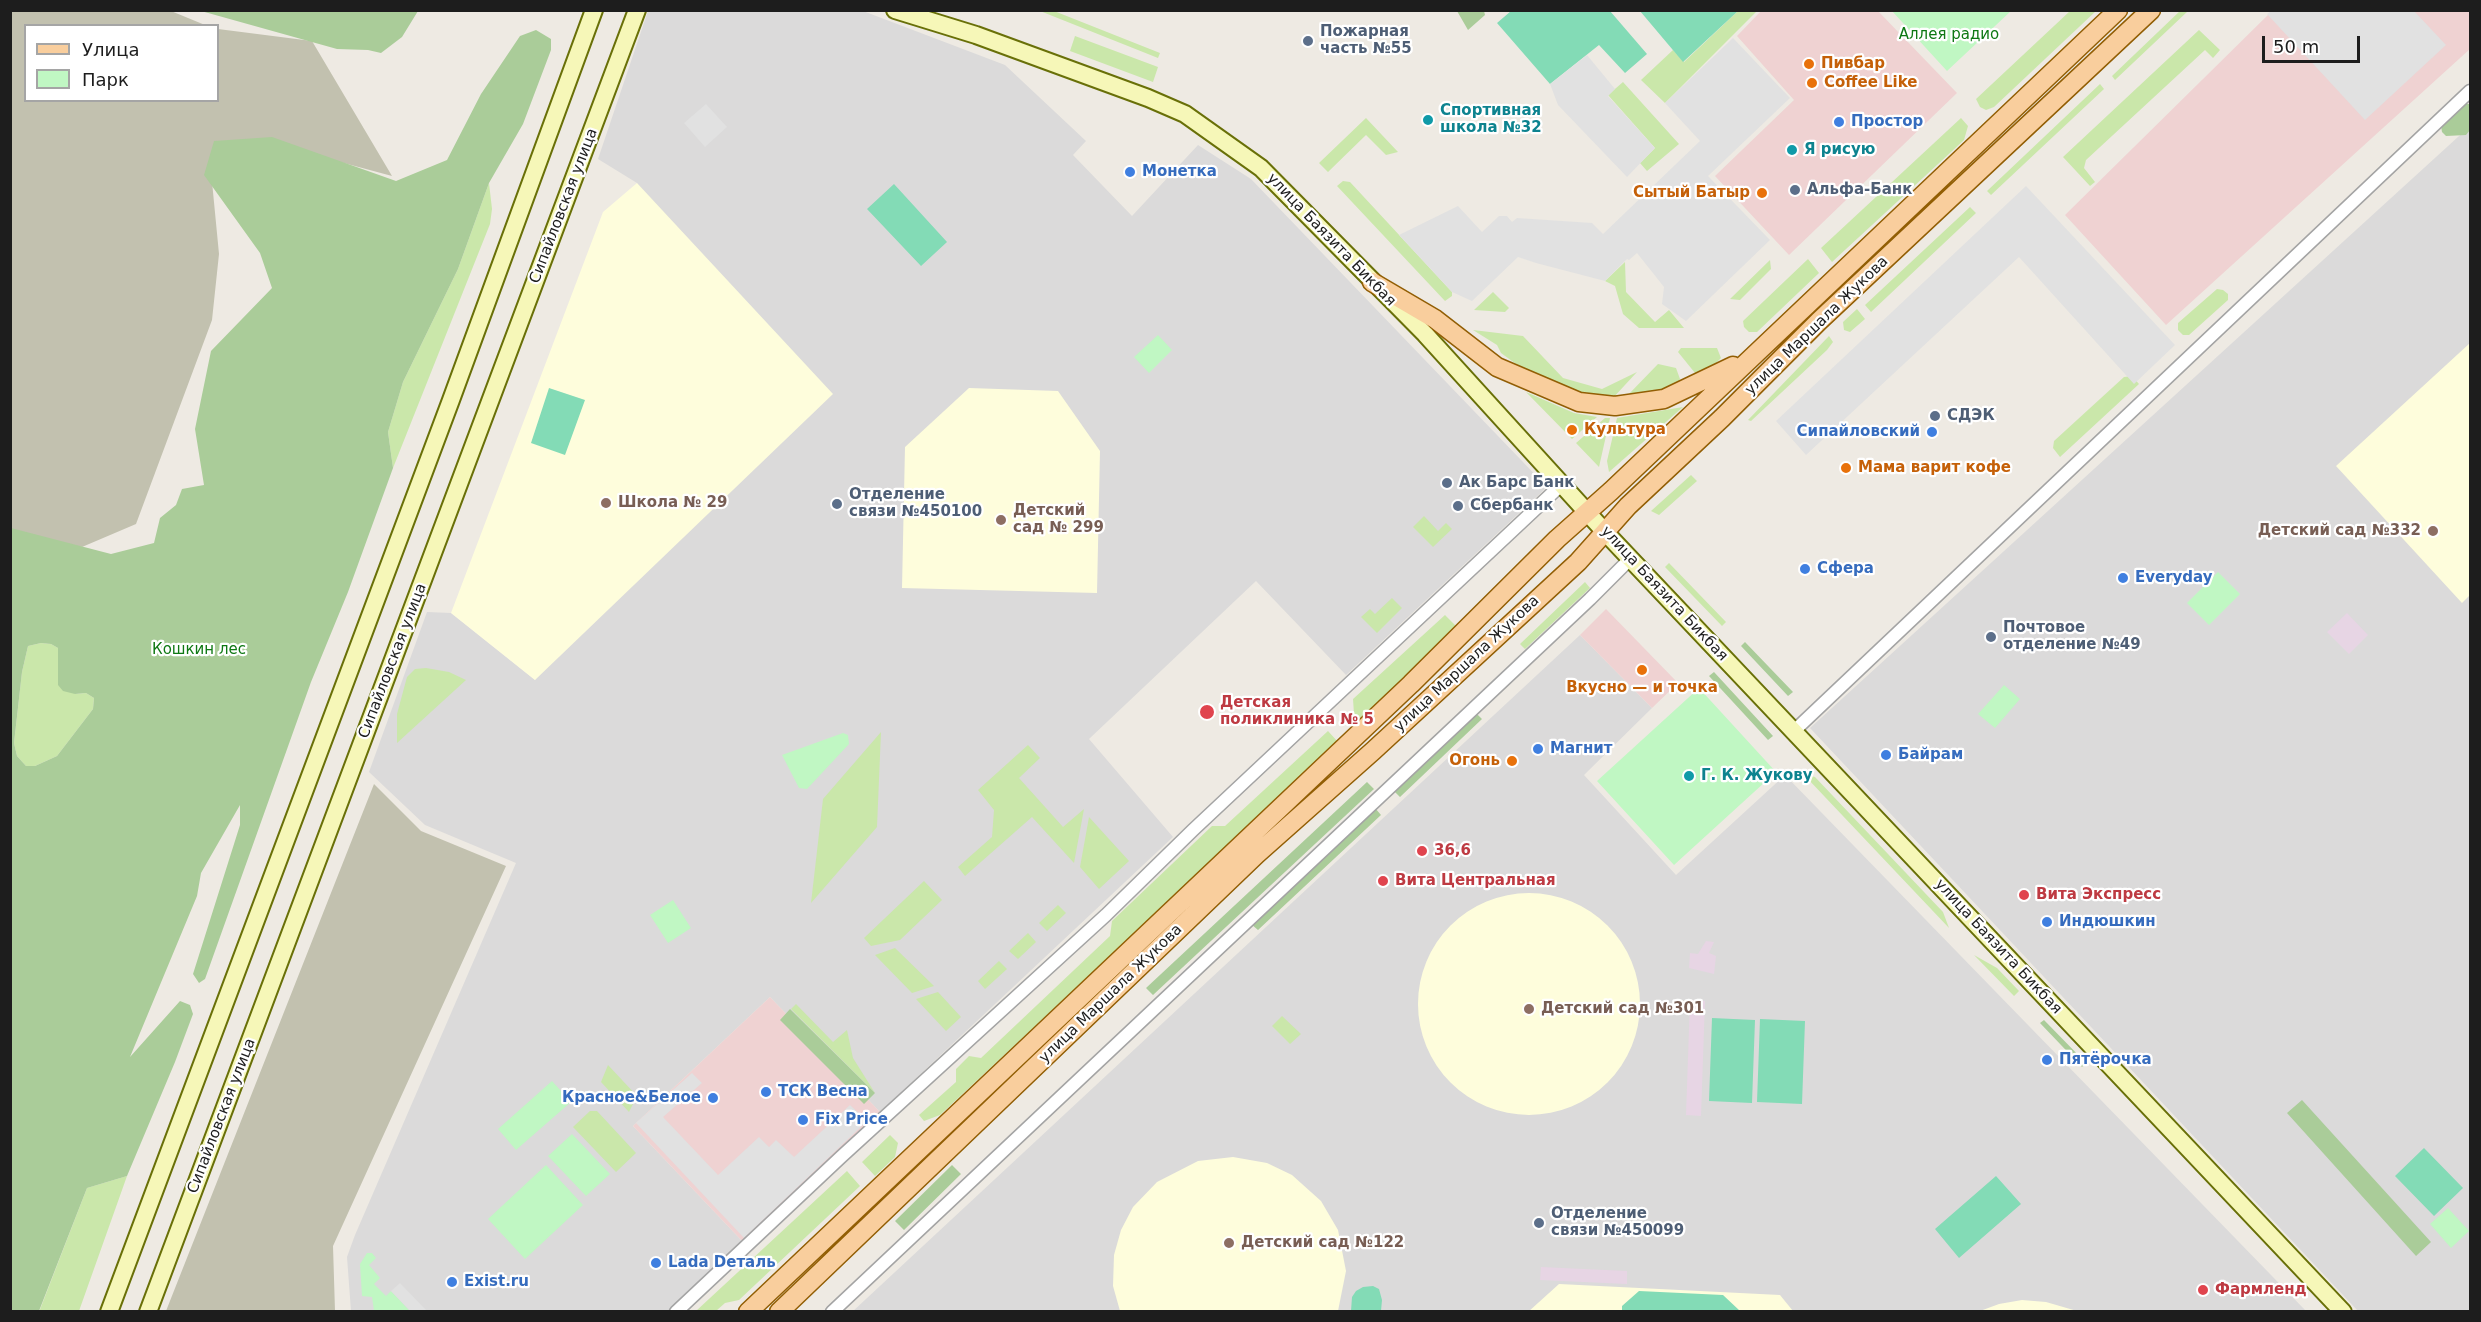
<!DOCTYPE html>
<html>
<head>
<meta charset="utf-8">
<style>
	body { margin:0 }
	#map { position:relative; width:2481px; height:1322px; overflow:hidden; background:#eeeae3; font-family:"DejaVu Sans",sans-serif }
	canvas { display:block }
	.frame { position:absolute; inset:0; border:12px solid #1d1d1d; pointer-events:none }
	.legend { position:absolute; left:24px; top:24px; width:195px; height:78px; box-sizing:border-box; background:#fff; border:2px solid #a5a5a5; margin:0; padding:8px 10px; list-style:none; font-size:18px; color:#1d1d1d }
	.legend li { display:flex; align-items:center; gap:12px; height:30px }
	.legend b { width:30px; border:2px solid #a5a5a5 }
	.scale { position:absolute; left:2262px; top:36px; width:98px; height:27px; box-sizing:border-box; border:3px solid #1d1d1d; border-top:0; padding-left:8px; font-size:18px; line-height:21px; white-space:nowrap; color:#1d1d1d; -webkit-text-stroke:4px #fff; paint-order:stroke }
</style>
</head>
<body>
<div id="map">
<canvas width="2481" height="1322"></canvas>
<div class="frame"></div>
<ul class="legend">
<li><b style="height:8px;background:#f9ce9d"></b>Улица</li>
<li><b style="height:16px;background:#c0f7c3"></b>Парк</li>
</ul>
<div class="scale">50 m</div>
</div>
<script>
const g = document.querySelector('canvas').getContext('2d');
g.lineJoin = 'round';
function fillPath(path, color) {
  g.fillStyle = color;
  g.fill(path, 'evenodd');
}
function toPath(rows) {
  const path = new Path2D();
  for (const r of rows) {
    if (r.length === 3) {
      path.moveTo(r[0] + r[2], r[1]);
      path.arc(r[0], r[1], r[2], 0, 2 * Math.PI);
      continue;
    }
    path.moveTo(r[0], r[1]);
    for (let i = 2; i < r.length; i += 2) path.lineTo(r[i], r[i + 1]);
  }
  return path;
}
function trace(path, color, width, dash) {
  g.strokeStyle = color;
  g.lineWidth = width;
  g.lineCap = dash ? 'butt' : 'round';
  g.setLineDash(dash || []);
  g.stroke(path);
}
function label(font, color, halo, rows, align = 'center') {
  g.font = font + ' "DejaVu Sans",sans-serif';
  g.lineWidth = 4.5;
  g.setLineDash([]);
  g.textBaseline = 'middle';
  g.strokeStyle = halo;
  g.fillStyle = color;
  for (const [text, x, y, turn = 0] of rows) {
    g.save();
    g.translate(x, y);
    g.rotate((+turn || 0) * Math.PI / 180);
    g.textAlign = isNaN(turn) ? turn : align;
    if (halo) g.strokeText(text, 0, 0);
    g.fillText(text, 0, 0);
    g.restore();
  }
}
fillPath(toPath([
	[648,11,863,11,1005,65,1086,141,1073,155,1132,216,1198,145,1251,179,1547,487,1346,675,1256,581,1089,739,1173,837,880,1112,770,997,633,1126,743,1242,668,1311,351,1311,347,1257,355,1235,516,863,425,825,369,772,427,612,451,613,535,680,637,183,598,159],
	[2470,126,2470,1311,2358,1311,1810,728],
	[1580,635,1652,708,1584,775,1676,875,1785,775,2306,1311,852,1312]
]), '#dbdada');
fillPath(toPath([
	[1761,11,1878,11,1957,93,1789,255,1715,176,1794,100,1737,36],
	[2272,11,2470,11,2470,49,2166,325,2065,215],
	[1606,609,1678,683,1652,708,1580,635],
	[770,997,880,1112,743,1242,633,1126]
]), '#efd2d2');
fillPath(toPath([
	[2347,613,2368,635,2349,654,2327,632],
	[1706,941,1714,942,1709,953,1716,956,1714,974,1689,968,1690,953,1698,954],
	[1690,1000,1705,1001,1701,1116,1686,1115],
	[1541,1267,1627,1271,1627,1284,1540,1280]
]), '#e7d5e4');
fillPath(toPath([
	[637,183,833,394,535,680,451,613,603,212],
	[2470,343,2470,595,2462,603,2336,466],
	[969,388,1058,391,1100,451,1097,593,902,588,905,447],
	[1529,1004,111],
	[1233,1157,1267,1163,1292,1175,1321,1201,1338,1230,1346,1271,1338,1311,1120,1311,1113,1286,1114,1255,1121,1230,1133,1207,1157,1182,1198,1161],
	[1559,1284,1780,1295,1793,1311,1528,1312],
	[2022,1300,2046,1302,2077,1311,1980,1311,1999,1304]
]), '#fefddc');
fillPath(toPath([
	[11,11,171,11,205,25,26,26,26,100,218,100,218,29,312,41,392,176,262,141,210,161,219,254,212,320,136,524,82,547,11,532],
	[374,784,421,831,506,866,333,1246,335,1311,166,1311]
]), '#c2c1af');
fillPath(toPath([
	[2181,10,2188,11,2115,80,2112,76],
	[1040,11,1054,11,1160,53,1158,58],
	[1738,11,1757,11,1665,103,1641,80,1673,50,1684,62],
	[2070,11,2096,11,1994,107,1986,110,1980,107,1976,99],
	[2199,30,2220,50,2213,58,2205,50,2086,160,2084,168,2095,182,2090,186,2063,157],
	[1075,36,1158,67,1153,82,1070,51],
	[1623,82,1679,144,1647,171,1640,163,1655,148,1608,95],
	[2100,84,2104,89,1991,195,1987,191],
	[1366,118,1398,152,1386,155,1366,135,1328,172,1319,163],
	[1961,118,1968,126,1964,140,1832,262,1821,248],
	[1343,181,1350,182,1452,292,1452,296,1445,301,1337,186],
	[489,183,492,209,490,224,393,468,388,432,403,382,458,269],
	[1970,207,1976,213,1871,312,1865,305],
	[1808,259,1819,273,1757,332,1749,332,1744,327,1743,321],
	[1770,260,1771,269,1740,300,1730,299],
	[1625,262,1626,292,1655,322,1669,310,1684,328,1639,328,1623,314,1615,286,1605,281],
	[2217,289,2223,290,2228,294,2228,300,2189,335,2183,335,2178,330,2178,323],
	[1493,292,1509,308,1505,312,1474,310],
	[1857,309,1865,319,1850,332,1844,330,1843,322],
	[1473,330,1523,336,1563,378,1602,389,1637,372,1612,399,1585,396,1523,369,1501,353,1497,345],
	[1829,336,1833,342,1827,350,1751,421,1748,420],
	[1681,348,1717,348,1721,358,1705,374,1695,373,1678,352],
	[1658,364,1676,368,1680,379,1677,385,1670,389,1626,397],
	[2132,376,2139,384,2060,457,2053,448,2054,441,2124,377],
	[1526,392,1574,413,1597,417,1572,439],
	[1683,407,1609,472,1607,461,1617,418],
	[1605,418,1610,418,1599,467,1576,443],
	[1691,475,1697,481,1659,515,1651,511],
	[1424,516,1438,531,1446,523,1452,529,1433,547,1413,527],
	[1669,563,1726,622,1722,626,1665,567],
	[1585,582,1590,588,1525,649,1520,644],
	[1392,598,1402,608,1377,633,1361,617,1370,609,1375,614],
	[1445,615,1459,629,1360,718,1357,718,1354,714,1353,699],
	[41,643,51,644,58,648,75,694,86,693,94,698,93,709,57,756,35,766,26,766,17,756,14,743,22,672,28,646],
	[426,668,449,672,466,680,397,743,397,714,407,677,415,669],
	[1328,731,1338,742,940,1115,924,1121,919,1115,956,1082,956,1069,969,1056,981,1058,1110,936,1112,921,1212,826,1225,826],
	[881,732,877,827,811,903,823,799],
	[1028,745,1040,758,1019,778,1063,827,1084,809,1074,863,1032,817,965,876,958,867,992,837,994,810,978,790],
	[1811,776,1815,777,1943,912,1949,928,1807,778],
	[1089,817,1129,861,1099,889,1080,867],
	[924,881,942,900,900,940,871,946,864,938],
	[1058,905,1066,913,1047,931,1039,923],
	[1028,933,1036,942,1018,959,1009,951],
	[895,948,934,986,912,993,875,955],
	[1974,955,1997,968,2019,991,2014,996],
	[999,961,1007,969,985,989,978,981],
	[938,992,961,1017,946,1031,916,999],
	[796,1004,833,1042,847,1030,853,1058,875,1093,791,1009],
	[1282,1016,1301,1034,1290,1044,1272,1026],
	[608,1065,637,1096,629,1112,601,1082],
	[590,1111,597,1111,636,1153,616,1172,573,1127],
	[890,1135,898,1143,895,1157,875,1176,862,1162],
	[847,1171,860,1186,739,1300,725,1303,716,1311,696,1311],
	[127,1176,79,1311,39,1312,87,1188]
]), '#cae7aa');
fillPath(toPath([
	[201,11,418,10,418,11,402,37,381,53,368,50,337,49],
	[1457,11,1484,11,1485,15,1468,30],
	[536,30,551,39,551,50,523,124,489,183,458,269,403,382,388,432,393,468,348,592,311,682,205,979,199,983,193,974,240,825,240,805,201,873,197,896,130,1057,180,1001,190,1005,193,1014,175,1062,127,1176,87,1188,39,1311,11,1311,11,528,111,554,154,543,160,518,176,505,182,489,204,485,195,429,211,351,272,288,260,253,204,175,214,141,272,137,396,181,447,160,481,94,520,36],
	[41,643,51,644,58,648,58,685,63,691,75,694,86,693,94,698,93,709,57,756,35,766,26,766,17,756,14,743,22,672,28,646],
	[2466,104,2470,104,2470,130,2466,135,2446,136,2442,132,2441,126],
	[1745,642,1793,692,1788,696,1741,646],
	[1714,672,1773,736,1768,740,1709,676],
	[1476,713,1482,719,1400,797,1394,791],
	[1367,782,1374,789,1153,995,1146,988],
	[1375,808,1381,815,1258,930,1251,924],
	[790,1009,875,1093,864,1104,780,1020],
	[2044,1020,2086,1063,2082,1067,2040,1023],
	[2302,1100,2431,1242,2416,1256,2287,1113],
	[952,1165,961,1174,904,1230,895,1221]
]), '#ac9');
fillPath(toPath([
	[1892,11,2011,11,1947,71],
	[1158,335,1172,350,1149,373,1134,357],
	[2218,572,2240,594,2209,625,2187,603],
	[2004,685,2020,699,1995,728,1978,714],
	[1699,688,1776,772,1674,865,1597,781],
	[843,733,848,735,849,744,807,789,799,788,782,755],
	[673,900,691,928,668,943,650,915],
	[552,1081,571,1102,516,1150,498,1129],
	[572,1134,610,1174,586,1196,548,1156],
	[546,1165,583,1205,525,1259,488,1219],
	[2448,1208,2469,1231,2451,1248,2430,1224],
	[367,1253,372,1253,376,1258,369,1265,380,1278,374,1284,386,1296,391,1291,410,1311,374,1311,372,1297,362,1296,360,1264]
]), '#c0f7c3');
fillPath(toPath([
	[1511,11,1610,11,1647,54,1625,73,1599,45,1550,84,1497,23],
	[1640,11,1738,11,1683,62],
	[894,184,947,242,921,266,867,209],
	[549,388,585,400,565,455,531,443],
	[1712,1018,1755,1020,1752,1103,1709,1101],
	[1760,1019,1805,1021,1802,1104,1757,1102],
	[2424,1148,2463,1188,2434,1216,2395,1176],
	[1996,1176,2021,1204,1959,1258,1935,1229],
	[1373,1286,1379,1289,1382,1300,1381,1311,1351,1311,1352,1297,1356,1291,1363,1287],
	[1639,1291,1723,1295,1740,1311,1622,1311,1622,1306]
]), '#83dbb6');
fillPath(toPath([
	[2271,11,2414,11,2446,45,2365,120,2267,14],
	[1733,38,1790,98,1708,176,1770,240,1686,321,1662,304,1664,287,1637,253,1629,260,1627,259,1605,281,1536,263,1518,257,1472,301,1452,292,1399,235,1458,206,1482,232,1499,216,1507,216,1512,222,1517,218,1592,223,1603,234,1700,141,1665,103],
	[1587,55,1615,89,1608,96,1655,148,1627,177,1558,105,1550,84],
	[706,104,727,127,705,147,684,123],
	[2026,186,2175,345,2134,384,2019,257,1806,455,1776,421],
	[692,1073,702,1083,663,1117,718,1175,759,1137,769,1147,776,1140,794,1157,850,1105,867,1121,744,1238,636,1123],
	[400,1283,427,1311,410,1311,391,1291]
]), '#e1e1e1');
const street = toPath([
	[1794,731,2470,91],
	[676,1312,842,1156,1106,915,1193,830,1561,485],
	[832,1312,1590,599,1631,558]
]);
const secondary = toPath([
	[895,10,976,35,1148,98,1185,114,1261,168,1425,334,1605,532,2343,1312],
	[109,1312,451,400,594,10],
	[148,1312,637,10]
]);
const primary = toPath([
	[1372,282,1435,319,1497,367,1579,402,1615,406,1664,399,1733,366],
	[748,1312,1411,684,1557,539,1611,491,2118,10],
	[779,1312,1257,854,1373,751,1578,562,1628,506,1722,418,1819,321,2151,10]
]);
trace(street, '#a4a4a4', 15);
trace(secondary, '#697008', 20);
trace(primary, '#925e04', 21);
trace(street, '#fff', 12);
trace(secondary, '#f6f7b8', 16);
trace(primary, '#f9ce9d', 18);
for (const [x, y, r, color] of [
	[1308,41,6,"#5c6f8a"],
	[1809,64,6,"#e8710a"],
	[1812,83,6,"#e8710a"],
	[1428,120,6,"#0f9aa8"],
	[1839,122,6,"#3f7fe0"],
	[1792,150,6,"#0f9aa8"],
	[1130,172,6,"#3f7fe0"],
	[1795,190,6,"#5c6f8a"],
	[1762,193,6,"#e8710a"],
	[1935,416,6,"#5c6f8a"],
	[1572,430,6,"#e8710a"],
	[1932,432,6,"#3f7fe0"],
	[1846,468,6,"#e8710a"],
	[1447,483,6,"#5c6f8a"],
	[606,503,6,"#8d6e63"],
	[837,504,6,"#5c6f8a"],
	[1458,506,6,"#5c6f8a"],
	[1001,520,6,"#8d6e63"],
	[2433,531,6,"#8d6e63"],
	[1805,569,6,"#3f7fe0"],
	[2123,578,6,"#3f7fe0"],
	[1991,637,6,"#5c6f8a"],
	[1642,670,6,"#e8710a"],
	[1207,712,8,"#e0444e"],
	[1538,749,6,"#3f7fe0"],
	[1886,755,6,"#3f7fe0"],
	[1512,761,6,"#e8710a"],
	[1689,776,6,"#0f9aa8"],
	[1422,851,6,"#e0444e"],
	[1383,881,6,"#e0444e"],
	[2024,895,6,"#e0444e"],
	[2047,922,6,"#3f7fe0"],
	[1529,1009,6,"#8d6e63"],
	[2047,1060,6,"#3f7fe0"],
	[766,1092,6,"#3f7fe0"],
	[713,1098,6,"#3f7fe0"],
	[803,1120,6,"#3f7fe0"],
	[1539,1223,6,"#5c6f8a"],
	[1229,1243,6,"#8d6e63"],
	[656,1263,6,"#3f7fe0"],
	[452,1282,6,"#3f7fe0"],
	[2203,1290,6,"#e0444e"]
]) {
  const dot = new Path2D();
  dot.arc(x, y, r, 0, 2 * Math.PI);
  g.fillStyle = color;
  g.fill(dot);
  trace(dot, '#fff', 2);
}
label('bold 15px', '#4e5e75', '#fff', [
	["Пожарная",1320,32],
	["часть №55",1320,49],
	["Альфа-Банк",1807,190],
	["СДЭК",1947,416],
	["Ак Барс Банк",1459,483],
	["Отделение",849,495],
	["связи №450100",849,512],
	["Сбербанк",1470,506],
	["Почтовое",2003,628],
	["отделение №49",2003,645],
	["Отделение",1551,1214],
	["связи №450099",1551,1231]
], 'left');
label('15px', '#0e7813', '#fff', [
	["Аллея радио",1949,35],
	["Кошкин лес",199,650]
]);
label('bold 15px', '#c56008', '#fff', [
	["Пивбар",1821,64],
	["Coffee Like",1824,83],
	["Сытый Батыр",1750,193,"right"],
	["Культура",1584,430],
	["Мама варит кофе",1858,468],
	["Вкусно — и точка",1642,688,"center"],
	["Огонь",1500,761,"right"]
], 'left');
label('bold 15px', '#0d838f', '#fff', [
	["Спортивная",1440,111],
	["школа №32",1440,128],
	["Я рисую",1804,150],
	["Г. К. Жукову",1701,776]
], 'left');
label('bold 15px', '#366cbe', '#fff', [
	["Простор",1851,122],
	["Монетка",1142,172],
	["Сипайловский",1920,432,"right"],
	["Сфера",1817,569],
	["Everyday",2135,578],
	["Магнит",1550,749],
	["Байрам",1898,755],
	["Индюшкин",2059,922],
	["Пятёрочка",2059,1060],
	["ТСК Весна",778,1092],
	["Красное&Белое",701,1098,"right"],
	["Fix Price",815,1120],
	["Lada Dеталь",668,1263],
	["Exist.ru",464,1282]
], 'left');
label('15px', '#1d1d1d', '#fff', [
	["Сипайловская улица",564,206,-69],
	["улица Баязита Бикбая",1331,240,46],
	["улица Маршала Жукова",1817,326,-44],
	["улица Баязита Бикбая",1664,594,47],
	["Сипайловская улица",393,661,-69],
	["улица Маршала Жукова",1467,664,-43],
	["улица Баязита Бикбая",1998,947,47],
	["улица Маршала Жукова",1111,994,-44],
	["Сипайловская улица",222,1116,-69]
]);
label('bold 15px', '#785e54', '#fff', [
	["Школа № 29",618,503],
	["Детский",1013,511],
	["сад № 299",1013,528],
	["Детский сад №332",2421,531,"right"],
	["Детский сад №301",1541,1009],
	["Детский сад №122",1241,1243]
], 'left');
label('bold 15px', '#be3a42', '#fff', [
	["Детская",1220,703],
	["поликлиника № 5",1220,720],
	["36,6",1434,851],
	["Вита Центральная",1395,881],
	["Вита Экспресс",2036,895],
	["Фармленд",2215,1290]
], 'left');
</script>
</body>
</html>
